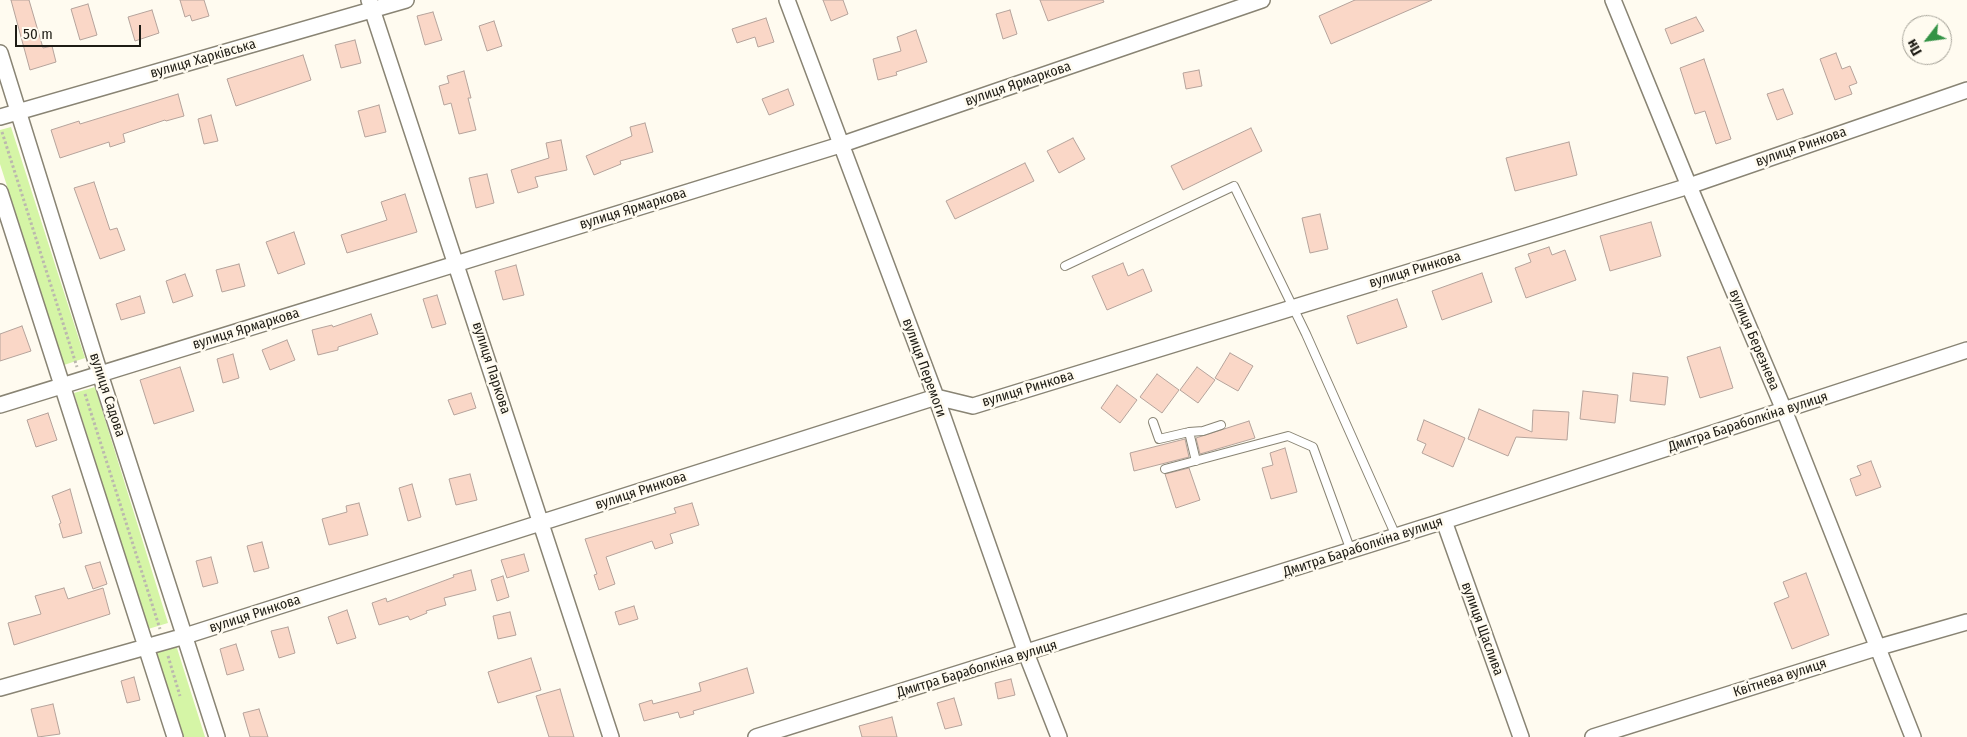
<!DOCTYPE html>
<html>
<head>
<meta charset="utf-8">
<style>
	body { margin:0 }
	#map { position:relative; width:1967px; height:737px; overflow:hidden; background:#fffbf0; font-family:"Fira Sans Condensed",sans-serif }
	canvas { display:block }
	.north { position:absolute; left:1902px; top:15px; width:50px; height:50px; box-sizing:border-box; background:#fffbf0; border:1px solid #a5a298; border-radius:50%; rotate:240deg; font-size:14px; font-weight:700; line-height:20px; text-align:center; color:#1e1c15 }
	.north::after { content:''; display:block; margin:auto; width:18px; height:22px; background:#349346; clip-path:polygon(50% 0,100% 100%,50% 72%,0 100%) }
	.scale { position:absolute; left:15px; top:25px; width:126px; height:22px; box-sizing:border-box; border:2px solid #1e1c15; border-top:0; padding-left:6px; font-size:15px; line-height:18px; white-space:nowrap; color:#1e1c15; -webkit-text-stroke:4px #fffbf0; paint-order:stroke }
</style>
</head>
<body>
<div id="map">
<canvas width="1967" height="737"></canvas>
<div class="north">Пн</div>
<div class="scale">50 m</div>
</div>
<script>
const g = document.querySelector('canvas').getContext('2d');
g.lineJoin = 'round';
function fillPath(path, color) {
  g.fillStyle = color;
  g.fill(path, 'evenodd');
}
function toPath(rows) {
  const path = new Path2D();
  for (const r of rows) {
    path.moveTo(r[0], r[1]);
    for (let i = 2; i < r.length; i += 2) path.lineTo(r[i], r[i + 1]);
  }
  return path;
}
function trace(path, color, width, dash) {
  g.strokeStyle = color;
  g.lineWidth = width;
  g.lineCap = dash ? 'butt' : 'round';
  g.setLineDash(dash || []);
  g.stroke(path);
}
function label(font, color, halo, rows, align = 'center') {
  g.font = font + ' "Fira Sans Condensed",sans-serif';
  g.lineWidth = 5;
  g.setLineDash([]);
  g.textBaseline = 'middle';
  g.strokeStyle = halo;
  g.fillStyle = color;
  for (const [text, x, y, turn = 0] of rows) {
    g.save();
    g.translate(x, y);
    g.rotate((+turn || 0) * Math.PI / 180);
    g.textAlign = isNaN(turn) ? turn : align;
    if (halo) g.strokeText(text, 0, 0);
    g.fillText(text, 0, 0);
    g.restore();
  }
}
fillPath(toPath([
	[11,127,85,358,64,365,0,164,0,130],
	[95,387,168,623,148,629,74,393],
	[176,645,205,737,182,737,155,651]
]), '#d5f5a6');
const building = toPath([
	[11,0,29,0,43,48,52,46,56,62,30,70,11,0],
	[180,0,204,0,209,16,192,21,190,15,185,17,180,0],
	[823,0,843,0,848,14,831,21,823,0],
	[1040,0,1103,0,1104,2,1048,21,1040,0],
	[1355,0,1432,0,1331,44,1319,16,1355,0],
	[88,4,97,35,80,40,71,9,88,4],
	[152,10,159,33,135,41,128,17,152,10],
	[1010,10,1017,34,1003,39,996,14,1010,10],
	[433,12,442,40,425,45,417,16,433,12],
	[1696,17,1704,31,1671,44,1665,29,1696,17],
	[766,18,774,42,758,47,755,37,737,43,732,29,766,18],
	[494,21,502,46,487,51,479,26,494,21],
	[916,30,927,62,896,72,897,75,878,80,873,59,901,51,897,37,916,30],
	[355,40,361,63,341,68,335,45,355,40],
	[1836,53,1842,69,1850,66,1857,83,1849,86,1852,94,1835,100,1820,59,1836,53],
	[303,55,311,80,236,106,227,79,303,55],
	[1704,59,1731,139,1716,144,1705,111,1695,114,1680,68,1704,59],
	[1199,70,1202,86,1186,89,1183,73,1199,70],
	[464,71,471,98,468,98,476,130,459,134,451,103,444,105,439,86,449,83,447,76,464,71],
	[788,89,794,105,769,115,762,99,788,89],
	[1783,89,1793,114,1777,120,1767,94,1783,89],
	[178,94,184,116,166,121,165,120,123,134,125,142,110,147,109,142,60,158,51,130,79,121,80,124,178,94],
	[379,105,386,132,365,137,358,111,379,105],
	[211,115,218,141,204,144,198,119,211,115],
	[645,123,653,152,620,161,621,164,594,175,586,156,632,136,630,127,645,123],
	[1251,128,1262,151,1183,190,1171,166,1251,128],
	[1073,138,1085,159,1059,173,1047,151,1073,138],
	[561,140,567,170,535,177,538,187,518,193,511,170,549,158,546,143,561,140],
	[1569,142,1577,175,1515,191,1506,158,1569,142],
	[1025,163,1034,181,955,219,946,201,1025,163],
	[487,174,494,203,476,208,469,178,487,174],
	[94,182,110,230,117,228,125,250,100,259,74,188,94,182],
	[405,194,417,232,347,253,341,235,387,220,381,202,405,194],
	[1320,214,1328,249,1310,253,1302,218,1320,214],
	[1651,222,1661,256,1610,271,1600,236,1651,222],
	[294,232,305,264,278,274,266,242,294,232],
	[1549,247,1552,255,1565,250,1576,280,1526,298,1515,268,1531,262,1528,254,1549,247],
	[1123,263,1128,276,1143,269,1152,291,1107,310,1092,276,1123,263],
	[239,264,245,286,222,292,216,270,239,264],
	[516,265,524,295,503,300,495,271,516,265],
	[1482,273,1492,302,1442,320,1432,291,1482,273],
	[185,274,193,296,173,303,166,281,185,274],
	[437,295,446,324,432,328,423,299,437,295],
	[140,296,145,313,121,320,116,304,140,296],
	[1397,299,1407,327,1357,344,1347,316,1397,299],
	[371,314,378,334,338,347,338,350,318,355,312,330,332,325,333,327,371,314],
	[22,326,31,351,0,361,0,334,22,326],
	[287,340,295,360,270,370,262,350,287,340],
	[1720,347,1733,388,1700,398,1687,357,1720,347],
	[1230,353,1253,366,1238,391,1215,378,1230,353],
	[233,354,239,378,223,383,217,359,233,354],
	[180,367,194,411,154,424,140,380,180,367],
	[1197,367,1215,380,1198,403,1180,390,1197,367],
	[1633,373,1668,377,1665,405,1630,401,1633,373],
	[1157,374,1179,390,1162,413,1140,397,1157,374],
	[1117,385,1137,400,1120,423,1101,408,1117,385],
	[1583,391,1618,395,1615,423,1580,419,1583,391],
	[471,393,476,408,454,415,448,400,471,393],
	[1479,409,1532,432,1533,410,1569,412,1567,440,1516,437,1508,456,1468,439,1479,409],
	[48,413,57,440,36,447,27,420,48,413],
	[1424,420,1465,438,1453,467,1422,453,1426,444,1417,440,1424,420],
	[1249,421,1255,438,1200,454,1196,438,1249,421],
	[1185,439,1189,457,1134,471,1130,453,1185,439],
	[1285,448,1297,492,1271,499,1262,468,1273,465,1270,453,1285,448],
	[1871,461,1881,487,1856,496,1850,479,1861,475,1857,466,1871,461],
	[1189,468,1200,500,1176,508,1165,474,1189,468],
	[470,474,477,500,456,505,449,479,470,474],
	[412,484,421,517,408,521,399,488,412,484],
	[70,489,82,533,63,538,59,524,61,523,52,496,70,489],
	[359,503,368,535,329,545,322,519,347,512,346,506,359,503],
	[692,503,699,525,670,534,673,543,655,549,652,541,606,557,615,584,599,590,594,575,597,574,585,539,676,513,674,508,692,503],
	[262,542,269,568,254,572,247,546,262,542],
	[524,554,529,571,507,578,501,560,524,554],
	[211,557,218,583,203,587,196,561,211,557],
	[100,562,107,584,93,589,85,566,100,562],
	[471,570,476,590,444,598,446,605,426,611,427,613,410,620,408,616,379,625,372,603,386,598,387,602,454,577,453,575,471,570],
	[1806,573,1829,635,1792,649,1774,603,1789,597,1783,582,1806,573],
	[503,576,509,597,497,601,491,580,503,576],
	[64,588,68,599,103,588,110,614,14,645,8,623,41,614,35,596,64,588],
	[634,606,638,619,619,625,615,612,634,606],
	[347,610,356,638,337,644,328,617,347,610],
	[510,612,516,635,498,639,493,616,510,612],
	[288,627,295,653,279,658,271,631,288,627],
	[236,644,244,670,227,675,220,649,236,644],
	[531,658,541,690,498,703,488,672,531,658],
	[747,668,754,693,693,711,694,714,680,718,678,712,644,721,639,704,652,700,653,704,701,691,699,683,747,668],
	[134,677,140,700,127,703,121,681,134,677],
	[1011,679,1015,695,998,699,995,683,1011,679],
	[560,689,574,737,549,737,536,696,560,689],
	[954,698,962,725,945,729,937,703,954,698],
	[53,704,60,734,38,737,31,709,53,704],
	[259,709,268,737,250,737,243,713,259,709],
	[892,717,897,737,862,737,859,726,892,717]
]);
fillPath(building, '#fad7c7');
trace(building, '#b5a39b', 1);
const lane = toPath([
	[1065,266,1234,186,1306,334,1396,536],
	[1153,422,1159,439,1189,432,1196,461],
	[1189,432,1203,431,1221,425],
	[1165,469,1288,436,1313,447,1351,551]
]);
const street = toPath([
	[369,0,611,737],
	[787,0,936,397,1026,653,1059,737],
	[1613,0,1689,186,1784,410,1913,737],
	[0,53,100,374,217,737],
	[0,117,406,0],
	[0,192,175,737],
	[0,405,840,145,1262,0],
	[1444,521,1521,737],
	[0,688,185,636,936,397,973,406,1689,186,1967,90],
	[756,737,1444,521,1967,350],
	[1593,737,1876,648,1967,622]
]);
trace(lane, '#898474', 10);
trace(street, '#898474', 18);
trace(toPath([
	[2,132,77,367],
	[85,394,160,629],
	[168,656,180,696]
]), '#bbb8ae', 3, [2.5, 2.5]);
trace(lane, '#fff', 8);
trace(street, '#fff', 15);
label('14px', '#1e1c15', '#fffbf0', [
	["вулиця Харківська",203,59,-16],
	["вулиця Ярмаркова",1018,84,-19],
	["вулиця Ринкова",1801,147,-19],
	["вулиця Ярмаркова",633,209,-17],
	["вулиця Ринкова",1415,270,-17],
	["вулиця Ярмаркова",246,329,-17],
	["вулиця Березнева",1754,340,67],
	["вулиця Паркова",491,368,72],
	["вулиця Перемоги",924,368,70],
	["вулиця Ринкова",1028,389,-17],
	["вулиця Садова",107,395,72],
	["Дмитра Бараболкіна вулиця",1748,422,-18],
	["вулиця Ринкова",641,491,-18],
	["Дмитра Бараболкіна вулиця",1363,547,-18],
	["вулиця Ринкова",255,614,-18],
	["вулиця Щаслива",1482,629,70],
	["Дмитра Бараболкіна вулиця",977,669,-17],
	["Квітнева вулиця",1780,678,-18]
]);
</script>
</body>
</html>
